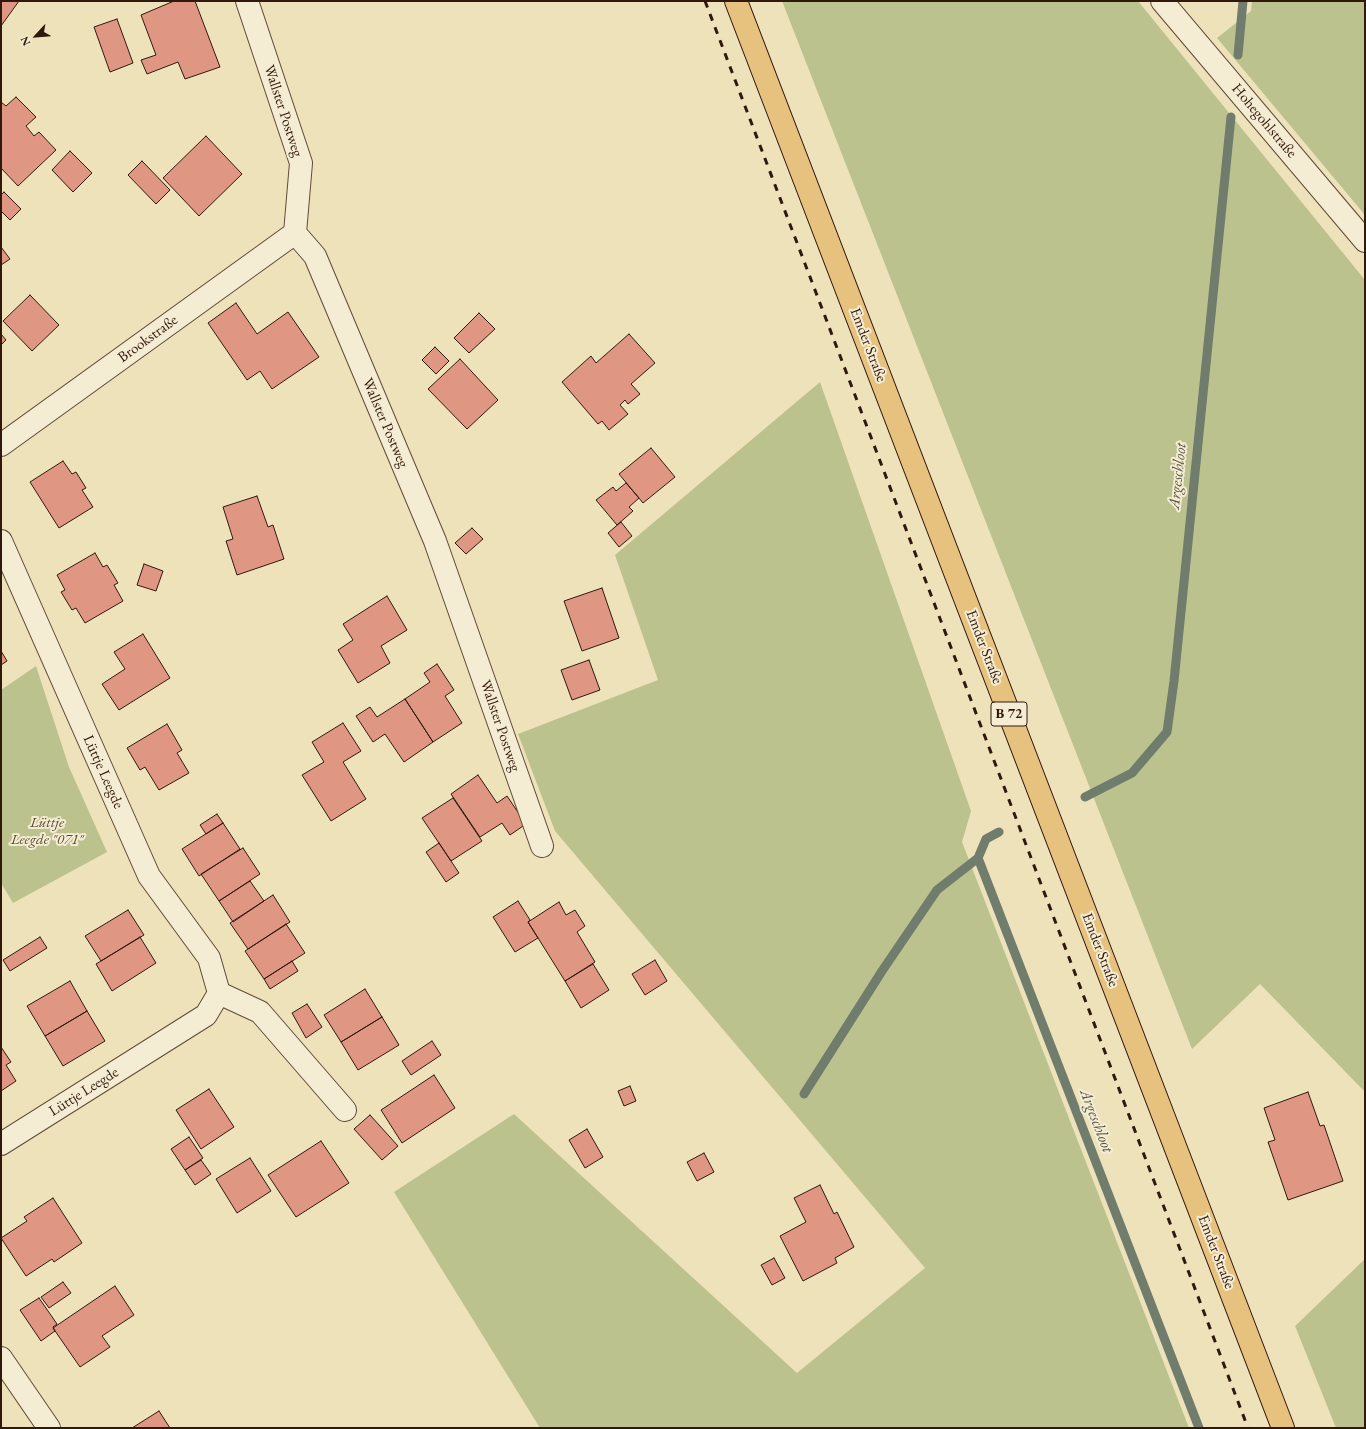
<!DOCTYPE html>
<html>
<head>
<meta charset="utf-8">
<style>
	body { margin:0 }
	#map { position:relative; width:1366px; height:1429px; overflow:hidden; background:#eee2bb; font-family:"EB Garamond",serif }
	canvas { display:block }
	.frame { position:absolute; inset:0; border:2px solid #31180d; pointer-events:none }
	.north { position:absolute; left:16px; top:16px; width:40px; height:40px; -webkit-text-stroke:3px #f4ecd3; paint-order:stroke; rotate:244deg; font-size:11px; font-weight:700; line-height:16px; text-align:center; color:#31180d }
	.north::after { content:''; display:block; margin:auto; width:14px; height:18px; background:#31180d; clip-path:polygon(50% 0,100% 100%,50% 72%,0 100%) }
</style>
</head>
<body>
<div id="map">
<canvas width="1366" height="1429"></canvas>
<div class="frame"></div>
<div class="north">N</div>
</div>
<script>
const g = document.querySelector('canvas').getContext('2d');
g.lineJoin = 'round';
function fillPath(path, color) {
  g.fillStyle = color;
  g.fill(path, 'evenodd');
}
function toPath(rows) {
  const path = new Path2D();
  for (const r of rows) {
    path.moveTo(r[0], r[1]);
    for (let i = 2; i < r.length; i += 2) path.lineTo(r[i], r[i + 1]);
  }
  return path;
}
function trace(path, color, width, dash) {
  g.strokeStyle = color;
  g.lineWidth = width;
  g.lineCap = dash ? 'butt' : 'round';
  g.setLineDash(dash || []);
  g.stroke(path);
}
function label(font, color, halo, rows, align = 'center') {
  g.font = font + ' "EB Garamond",serif';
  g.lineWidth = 4;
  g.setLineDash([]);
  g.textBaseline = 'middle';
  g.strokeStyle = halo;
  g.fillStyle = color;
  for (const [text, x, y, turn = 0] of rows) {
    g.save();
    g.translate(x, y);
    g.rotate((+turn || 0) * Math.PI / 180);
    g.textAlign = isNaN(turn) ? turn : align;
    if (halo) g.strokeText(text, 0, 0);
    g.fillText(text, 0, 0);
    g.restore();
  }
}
fillPath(toPath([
	[782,1,1138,1,1365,280,1365,1092,1260,984,1192,1049],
	[1252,1,1365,1,1365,215,1217,38,1251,11],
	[820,382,971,811,962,842,1189,1428,540,1428,394,1192,514,1114,797,1373,925,1268,555,831,518,734,658,680,615,555],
	[36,666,69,767,107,852,13,903,1,883,1,690],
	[1365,1259,1365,1428,1336,1428,1295,1326]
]), '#bcc28e');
trace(toPath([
	[1238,55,1243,1],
	[1085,797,1132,773,1167,732,1174,681,1231,117],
	[999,832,986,839,978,858,1199,1428],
	[804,1094,882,971,937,890,978,858]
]), '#707c6c', 9);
const building = toPath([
	[1,1,19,1,1,26,1,1],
	[174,1,195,1,220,67,185,79,178,62,147,74,141,60,156,55,141,15,174,1],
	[117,19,133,63,110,72,94,27,117,19],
	[16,97,36,117,26,126,34,136,39,132,56,150,18,186,1,168,1,102,6,106,16,97],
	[206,136,242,174,199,216,163,178,206,136],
	[70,151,92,173,73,192,52,170,70,151],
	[142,161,170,190,156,204,128,175,142,161],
	[4,192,21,209,10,220,1,211,1,195,4,192],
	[1,247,10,259,1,265,1,247],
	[30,295,59,325,32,351,3,321,30,295],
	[236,303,257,334,288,312,319,357,272,389,260,371,247,380,208,323,236,303],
	[479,313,495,329,469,353,454,338,479,313],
	[1,334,6,340,1,345,1,334],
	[629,334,655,363,631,384,640,394,628,404,625,400,620,405,628,414,609,430,602,421,598,424,562,382,591,356,596,363,629,334],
	[435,347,449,361,436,374,422,360,435,347],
	[460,359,498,400,467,429,428,389,460,359],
	[651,448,675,477,643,503,619,474,651,448],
	[63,461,72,474,76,472,86,488,82,490,93,507,59,528,30,482,63,461],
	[626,483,639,498,629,507,633,511,617,525,596,500,613,487,616,491,626,483],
	[257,496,268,527,273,525,284,559,237,575,226,541,233,539,223,507,257,496],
	[621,522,632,536,619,547,608,533,621,522],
	[472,528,483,539,466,554,455,543,472,528],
	[95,553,103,567,107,565,118,583,114,585,123,601,85,623,76,608,72,610,61,592,65,590,57,575,95,553],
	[144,564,163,571,156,591,137,585,144,564],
	[602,588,619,638,582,651,564,601,602,588],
	[387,596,407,630,381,646,390,663,358,683,338,650,353,640,343,624,387,596],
	[143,634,170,678,119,710,102,684,125,669,114,652,143,634],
	[1,651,7,661,1,665,1,651],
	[589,660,600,690,572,700,561,670,589,660],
	[437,664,454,690,445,696,462,723,433,742,405,699,430,682,424,673,437,664],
	[405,699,433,742,404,762,385,734,373,742,356,716,370,707,377,717,405,699],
	[343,723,361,751,343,762,366,799,331,821,302,775,324,762,312,742,343,723],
	[167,724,182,750,177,753,189,773,159,790,145,767,140,770,127,748,167,724],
	[478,775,497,803,507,796,526,824,510,835,502,823,480,837,451,794,478,775],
	[453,798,482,841,451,861,422,818,453,798],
	[217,814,223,823,206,834,200,825,217,814],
	[223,823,240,849,199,876,182,849,223,823],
	[439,843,459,873,446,882,426,852,439,843],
	[243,848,260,874,219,901,201,874,243,848],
	[250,881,264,901,233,922,219,901,250,881],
	[273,895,290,922,248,949,230,923,273,895],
	[518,901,530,920,528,922,538,938,515,952,493,917,518,901],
	[559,902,566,915,575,910,585,926,577,932,595,962,565,981,528,922,559,902],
	[128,910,144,935,101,961,85,936,128,910],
	[286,924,305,953,264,979,245,951,286,924],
	[40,937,47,948,10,971,3,960,40,937],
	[140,937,156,963,112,991,96,964,140,937],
	[655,960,667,981,645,995,632,974,655,960],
	[292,961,298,971,270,989,264,979,292,961],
	[593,964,609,990,581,1008,565,981,593,964],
	[70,981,87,1011,45,1036,27,1006,70,981],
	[365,989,382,1017,341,1042,324,1015,365,989],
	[307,1004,322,1027,306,1038,292,1013,307,1004],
	[87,1011,105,1041,63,1066,45,1036,87,1011],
	[382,1017,399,1045,358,1070,341,1042,382,1017],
	[432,1041,441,1055,411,1075,402,1061,432,1041],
	[1,1047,11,1062,6,1065,16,1081,1,1091,1,1047],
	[434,1075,455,1108,402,1143,381,1110,434,1075],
	[630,1086,636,1101,624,1106,618,1091,630,1086],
	[209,1089,234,1127,201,1149,176,1110,209,1089],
	[1308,1092,1320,1126,1324,1125,1343,1181,1288,1200,1268,1142,1275,1140,1264,1108,1308,1092],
	[370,1115,398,1146,382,1160,354,1129,370,1115],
	[587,1129,603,1157,585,1168,569,1140,587,1129],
	[189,1137,203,1158,185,1170,171,1149,189,1137],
	[321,1141,349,1183,296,1217,268,1175,321,1141],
	[704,1153,714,1172,697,1181,687,1162,704,1153],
	[250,1158,271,1191,237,1213,216,1179,250,1158],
	[201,1160,211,1174,195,1185,185,1170,201,1160],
	[820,1185,834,1214,837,1212,854,1247,835,1258,837,1263,803,1281,780,1236,806,1222,794,1198,820,1185],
	[53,1198,82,1243,54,1262,52,1259,26,1276,1,1238,27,1221,24,1217,53,1198],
	[774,1258,785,1278,772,1285,761,1265,774,1258],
	[63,1282,71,1293,49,1308,41,1297,63,1282],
	[115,1286,134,1315,102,1336,110,1347,80,1367,53,1328,115,1286],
	[39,1298,57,1324,53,1327,55,1331,41,1341,20,1310,39,1298],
	[159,1411,170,1428,132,1428,159,1411]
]);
fillPath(building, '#df9783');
trace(building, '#31180d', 1);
const street = toPath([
	[247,1,301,163,295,233,315,256,435,541,542,846],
	[1162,1,1365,241],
	[1,445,295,233],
	[1,541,149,876,209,958,219,993,206,1015,1,1144],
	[219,993,260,1012,345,1110],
	[1,1358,49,1428]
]);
const primary = toPath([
	[736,1,1283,1428]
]);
trace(street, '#604a38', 24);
trace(primary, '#31180d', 24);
trace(street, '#f4ecd3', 22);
trace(primary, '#e7c17e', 22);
trace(toPath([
	[705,1,1248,1428]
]), '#31180d', 3, [7, 7]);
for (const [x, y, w] of [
	[1009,714,36]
]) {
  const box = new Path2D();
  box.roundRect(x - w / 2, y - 12, w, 24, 3);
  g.fillStyle = '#f4ecd3';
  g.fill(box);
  trace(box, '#31180d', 1);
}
label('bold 14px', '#31180d', null, [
	["B 72",1009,714]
]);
label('15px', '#31180d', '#f4ecd3', [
	["Wallster Postweg",283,111,72],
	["Hohegohlstraße",1264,121,50],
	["Brookstraße",148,339,-36],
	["Emder Straße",868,345,69],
	["Wallster Postweg",385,423,67],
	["Emder Straße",984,647,69],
	["Wallster Postweg",500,726,71],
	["Lüttje Leegde",103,772,66],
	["Emder Straße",1100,950,69],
	["Lüttje Leegde",84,1092,-32],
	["Emder Straße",1216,1252,69]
]);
label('italic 15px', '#5b4b34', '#f4ecd3', [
	["Lüttje",47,823],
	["Leegde \"071\"",47,840]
]);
label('italic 16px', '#565245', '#f4ecd3', [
	["Argeschloot",1178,476,-84],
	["Argeschloot",1096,1121,69]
]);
</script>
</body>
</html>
